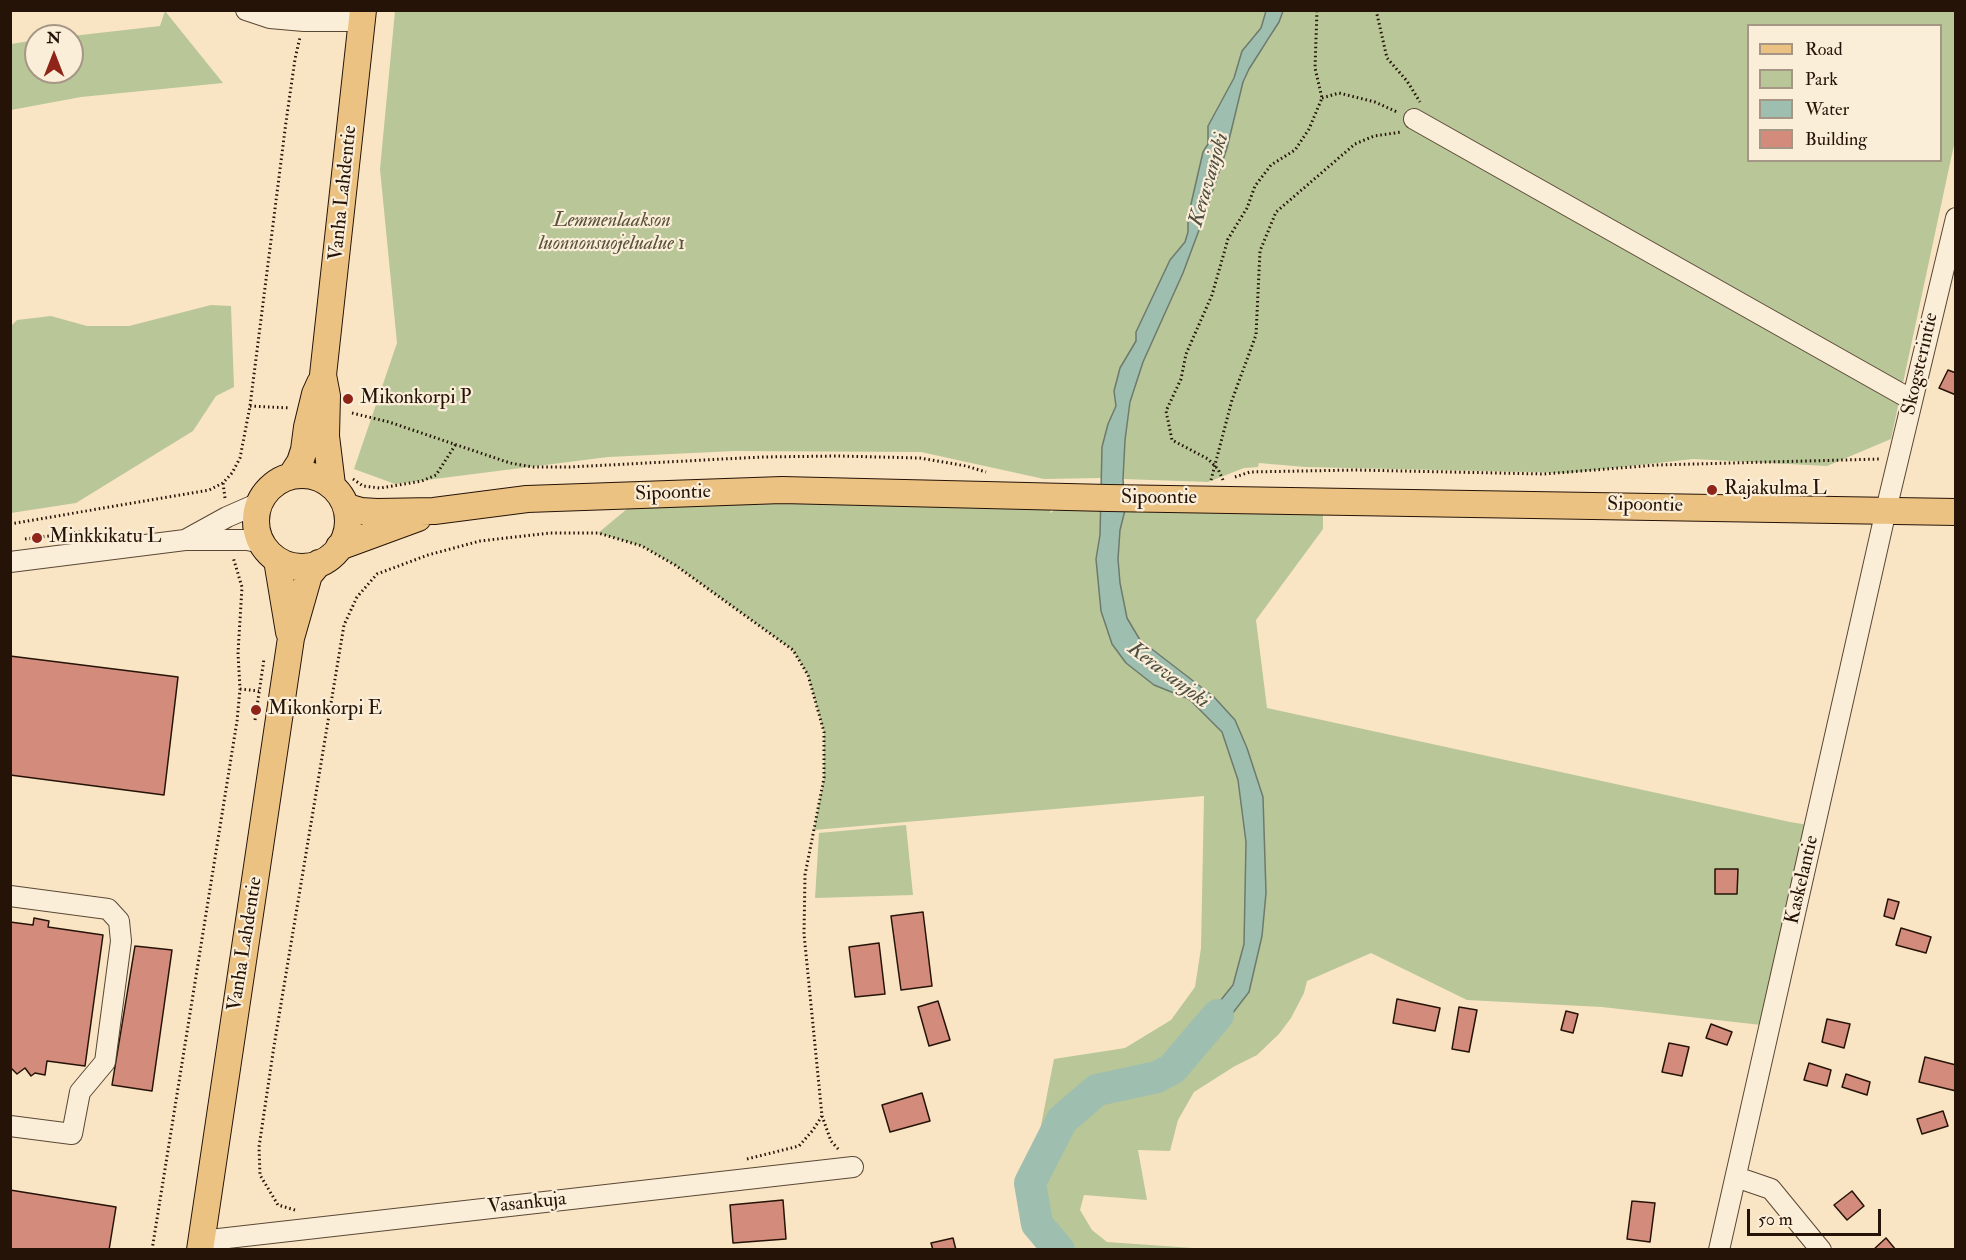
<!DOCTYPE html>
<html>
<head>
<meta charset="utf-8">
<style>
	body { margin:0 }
	#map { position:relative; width:1966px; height:1260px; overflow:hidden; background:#f9e5c4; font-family:"IM FELL Double Pica",serif }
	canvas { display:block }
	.frame { position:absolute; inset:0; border:12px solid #251307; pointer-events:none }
	.legend { position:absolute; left:1747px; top:24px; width:195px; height:138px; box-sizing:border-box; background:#fbeed9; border:2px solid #a59685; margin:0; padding:8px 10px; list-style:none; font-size:18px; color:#251307 }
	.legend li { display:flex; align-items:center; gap:12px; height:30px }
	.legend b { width:30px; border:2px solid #a59685 }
	.north { position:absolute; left:24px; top:24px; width:60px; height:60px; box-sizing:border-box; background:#fbeed9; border:2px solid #a59685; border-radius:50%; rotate:0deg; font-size:16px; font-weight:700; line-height:24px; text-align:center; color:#251307 }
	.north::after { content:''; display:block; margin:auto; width:21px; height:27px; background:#8f2418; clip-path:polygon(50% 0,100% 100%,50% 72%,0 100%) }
	.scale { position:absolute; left:1747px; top:1209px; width:134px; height:27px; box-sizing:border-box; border:3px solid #251307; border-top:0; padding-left:8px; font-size:18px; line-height:21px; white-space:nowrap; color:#251307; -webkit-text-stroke:4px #fbeed9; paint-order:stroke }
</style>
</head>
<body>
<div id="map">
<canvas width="1966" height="1260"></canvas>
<div class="frame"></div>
<ul class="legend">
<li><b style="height:8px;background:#ecc282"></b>Road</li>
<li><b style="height:16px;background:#b9c698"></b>Park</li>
<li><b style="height:16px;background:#9ebfb0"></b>Water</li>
<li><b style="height:16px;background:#d38b7c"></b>Building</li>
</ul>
<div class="north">N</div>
<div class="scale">50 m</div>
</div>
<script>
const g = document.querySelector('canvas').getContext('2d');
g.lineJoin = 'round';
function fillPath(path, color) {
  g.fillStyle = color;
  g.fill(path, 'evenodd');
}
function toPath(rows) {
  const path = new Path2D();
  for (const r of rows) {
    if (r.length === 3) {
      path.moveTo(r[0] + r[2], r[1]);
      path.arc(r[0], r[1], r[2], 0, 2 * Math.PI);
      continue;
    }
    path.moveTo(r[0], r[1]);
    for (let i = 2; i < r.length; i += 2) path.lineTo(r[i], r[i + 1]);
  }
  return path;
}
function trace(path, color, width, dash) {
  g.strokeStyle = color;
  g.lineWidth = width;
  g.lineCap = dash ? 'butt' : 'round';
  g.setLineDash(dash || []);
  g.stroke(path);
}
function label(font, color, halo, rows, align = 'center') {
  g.font = font + ' "IM FELL Double Pica",serif';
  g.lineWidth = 4.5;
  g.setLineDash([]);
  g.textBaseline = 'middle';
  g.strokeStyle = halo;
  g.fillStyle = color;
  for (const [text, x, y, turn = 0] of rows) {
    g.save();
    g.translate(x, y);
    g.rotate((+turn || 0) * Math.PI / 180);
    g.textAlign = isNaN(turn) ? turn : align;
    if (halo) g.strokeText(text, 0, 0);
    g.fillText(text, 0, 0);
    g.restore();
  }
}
fillPath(toPath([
	[165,11,223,83,81,97,11,110,11,44,36,40,36,72,72,72,72,36,160,26],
	[395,11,1266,11,1261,28,1242,51,1234,78,1208,126,1208,144,1203,152,1191,204,1188,222,1188,232,1185,242,1170,260,1136,332,1136,341,1120,368,1114,391,1116,406,1108,424,1102,447,1102,478,1044,479,921,452,735,451,608,457,395,484,354,469,397,343,380,169],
	[1283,11,1955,11,1955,140,1891,439,1827,466,1693,459,1568,473,1305,467,1259,463,1258,467,1244,468,1208,482,1123,479,1125,440,1131,399,1143,362,1183,273,1205,214,1227,148,1243,82,1249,69,1270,38,1279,22],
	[1748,26,1940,26,1940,160,1748,160],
	[211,305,231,306,234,387,216,396,193,431,76,503,11,513,10,327,17,320,51,316,87,326,129,326],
	[1054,497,1050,513,1057,509,1100,509,1100,535,1096,559,1098,576,1112,644,1126,663,1154,685,1189,699,1222,732,1238,780,1246,842,1244,944,1233,985,1212,1011,1194,1027,1185,1045,1169,1067,1155,1073,1095,1087,1058,1118,1035,1156,1054,1059,1125,1048,1171,1020,1195,987,1201,948,1204,796,814,830,824,778,824,732,808,675,793,650,675,565,642,546,598,533,633,504],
	[1125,510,1323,515,1323,529,1256,620,1267,708,1790,822,1815,826,1770,1026,1602,1007,1467,1000,1371,953,1307,981,1304,993,1291,1018,1279,1034,1257,1055,1235,1066,1194,1092,1178,1120,1170,1151,1138,1150,1147,1200,1084,1195,1080,1210,1092,1230,1107,1242,1207,1249,1064,1249,1040,1222,1034,1184,1065,1122,1098,1093,1156,1081,1176,1071,1201,1054,1249,992,1262,936,1266,893,1263,797,1247,748,1235,720,1214,697,1140,640,1127,618,1120,583,1118,559,1120,530],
	[906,825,913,895,815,898,819,833]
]), '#b9c698');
const water = toPath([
	[1266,11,1283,11,1279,22,1249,69,1243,82,1227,148,1205,214,1183,273,1143,362,1130,402,1125,440,1123,479,1125,510,1120,530,1118,559,1120,583,1127,618,1140,640,1214,697,1235,720,1247,748,1263,797,1266,893,1262,936,1249,992,1201,1054,1185,1045,1194,1027,1212,1011,1233,985,1244,944,1246,842,1238,780,1222,732,1189,699,1154,685,1126,663,1112,644,1101,611,1096,559,1100,535,1102,447,1108,424,1116,406,1114,391,1120,368,1136,341,1136,332,1170,260,1185,242,1188,232,1188,222,1191,204,1203,152,1208,144,1208,126,1234,78,1242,51,1261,28,1266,11]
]);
fillPath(water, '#9ebfb0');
trace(water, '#6e7a6c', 1.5);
trace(toPath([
	[1059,1250,1037,1224,1030,1183,1062,1120,1097,1090,1157,1077,1172,1069,1218,1015]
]), '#9ebfb0', 32);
const building = toPath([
	[1948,370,1956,373,1956,395,1939,388,1948,370],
	[10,656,178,677,164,795,10,775,10,656],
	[1715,869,1738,869,1737,894,1715,894,1715,869],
	[1888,899,1899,902,1894,919,1884,916,1888,899],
	[923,912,932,986,901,990,891,916,923,912],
	[34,918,49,921,48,927,103,935,85,1066,47,1061,45,1075,35,1073,31,1076,25,1068,17,1074,10,1067,10,922,33,925,34,918],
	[1901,928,1931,937,1926,953,1896,945,1901,928],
	[879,943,885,994,855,997,849,947,879,943],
	[135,946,172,950,152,1091,112,1085,135,946],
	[1397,999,1440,1008,1435,1031,1393,1023,1397,999],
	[938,1001,950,1040,929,1046,918,1007,938,1001],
	[1459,1007,1477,1010,1469,1052,1452,1049,1459,1007],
	[1566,1011,1578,1014,1573,1033,1561,1030,1566,1011],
	[1827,1019,1850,1024,1844,1048,1822,1042,1827,1019],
	[1711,1024,1732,1032,1727,1045,1706,1038,1711,1024],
	[1669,1043,1689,1047,1682,1076,1662,1072,1669,1043],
	[1925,1057,1956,1065,1956,1091,1919,1082,1925,1057],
	[1809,1063,1831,1070,1827,1086,1804,1080,1809,1063],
	[1846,1074,1870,1082,1867,1095,1842,1087,1846,1074],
	[922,1093,930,1121,890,1132,882,1105,922,1093],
	[1943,1111,1948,1126,1922,1134,1917,1119,1943,1111],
	[10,1190,116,1207,109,1250,10,1250,10,1190],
	[1852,1191,1864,1206,1847,1220,1834,1205,1852,1191],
	[783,1200,786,1239,733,1243,730,1205,783,1200],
	[1632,1201,1655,1203,1650,1242,1627,1239,1632,1201],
	[953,1238,956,1250,933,1250,931,1243,953,1238],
	[1886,1238,1896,1250,1873,1250,1886,1238]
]);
fillPath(building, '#d38b7c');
trace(building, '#251307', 1.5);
const minor = toPath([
	[246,10,270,18,304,21,362,21],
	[1414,119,1912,400],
	[187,539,227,517,259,503],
	[10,562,185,540,247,540,262,543],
	[10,896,108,909,119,921,121,941,105,1062,80,1092,72,1134,10,1126],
	[1736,1177,1771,1189,1821,1250],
	[201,1241,853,1167],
	[1719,1250,1886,510,1956,218]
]);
const major = toPath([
	[302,521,46],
	[291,476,300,462,304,450,307,427,315,394,320,383],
	[332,485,326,436,327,396,323,375,363,10],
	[347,507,361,511,377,512,434,511,527,499,782,490,1108,498,1956,512],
	[339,547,418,518],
	[277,560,289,632],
	[200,1250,291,638,309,575,319,563]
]);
trace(minor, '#5a4836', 22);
trace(major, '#251307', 28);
trace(toPath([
	[1376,10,1387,58,1407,81,1420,102],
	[1322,98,1339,93,1375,102,1397,112],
	[250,406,290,408],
	[352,413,389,422,510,463,533,467,570,467,762,457,838,456,920,458,966,466,986,472],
	[1235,477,1250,472,1355,470,1544,474,1657,465,1881,459],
	[353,479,363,486,380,488,422,481,436,475,456,444],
	[1211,480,1232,400,1256,335,1260,251,1276,212,1355,144,1374,136,1402,132],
	[1223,480,1218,469,1208,459,1172,440,1166,411,1181,379,1186,354,1212,295,1228,239,1247,208,1255,186,1271,165,1295,150,1309,129,1322,98,1315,68,1317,10],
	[225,498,223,483,232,473,240,458,250,406,286,122,295,59,300,37],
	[10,524,209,490,223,483],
	[25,539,80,532],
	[240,689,259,691],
	[255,720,264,659],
	[747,1159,799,1146,813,1130,822,1116],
	[295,1210,278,1205,260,1175,259,1147,274,1046,344,625,357,597,377,574,428,555,480,541,550,533,598,533,642,546,675,565,793,650,808,675,824,732,824,778,805,875,804,934,822,1116,831,1141,839,1150],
	[152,1250,237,721,240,689,238,653,242,587,233,557]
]), '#251307', 3, [1.5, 3]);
trace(minor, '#fbeed9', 20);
trace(major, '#ecc282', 26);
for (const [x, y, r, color] of [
	[348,399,6,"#8f2418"],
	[1712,490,6,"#8f2418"],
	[37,538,6,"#8f2418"],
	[256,710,6,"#8f2418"]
]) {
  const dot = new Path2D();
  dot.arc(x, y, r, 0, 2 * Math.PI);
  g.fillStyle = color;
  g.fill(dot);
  trace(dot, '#fbeed9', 2);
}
label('20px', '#251307', '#fbeed9', [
	["Vanha Lahdentie",344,193,-84],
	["Skogsterintie",1921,364,-77],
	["Sipoontie",673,494,-2],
	["Sipoontie",1159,499],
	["Sipoontie",1645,506,1],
	["Kaskelantie",1803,880,-77],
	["Vanha Lahdentie",246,944,-81],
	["Vasankuja",527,1204,-6]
]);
label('italic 20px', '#59523a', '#fbeed9', [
	["Lemmenlaakson",612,222],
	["luonnonsuojelualue 1",612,245]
]);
label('20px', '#251307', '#fbeed9', [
	["Mikonkorpi P",360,399],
	["Rajakulma L",1724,490],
	["Minkkikatu L",49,538],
	["Mikonkorpi E",268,710]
], 'left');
label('italic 21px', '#4f4f42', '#fbeed9', [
	["Keravanjoki",1210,180,-74],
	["Keravanjoki",1168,676,37]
]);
</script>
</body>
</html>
